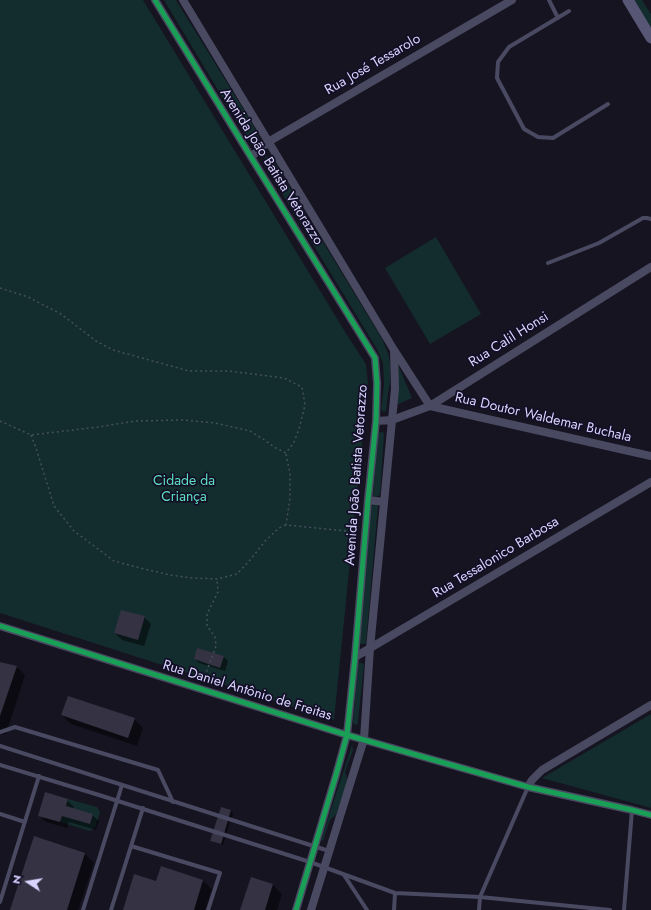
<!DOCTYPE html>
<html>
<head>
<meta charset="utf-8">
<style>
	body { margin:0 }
	#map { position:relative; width:651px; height:910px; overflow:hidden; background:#161421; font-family:Jost,sans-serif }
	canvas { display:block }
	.north { position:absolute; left:8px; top:862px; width:40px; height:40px; -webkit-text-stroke:3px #130f26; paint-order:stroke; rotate:282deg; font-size:11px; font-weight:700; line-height:16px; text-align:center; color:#d9d4ff }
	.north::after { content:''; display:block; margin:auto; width:14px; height:18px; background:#d9d4ff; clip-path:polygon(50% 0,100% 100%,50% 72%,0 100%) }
</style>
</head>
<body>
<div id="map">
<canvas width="651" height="910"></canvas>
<div class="north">N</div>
</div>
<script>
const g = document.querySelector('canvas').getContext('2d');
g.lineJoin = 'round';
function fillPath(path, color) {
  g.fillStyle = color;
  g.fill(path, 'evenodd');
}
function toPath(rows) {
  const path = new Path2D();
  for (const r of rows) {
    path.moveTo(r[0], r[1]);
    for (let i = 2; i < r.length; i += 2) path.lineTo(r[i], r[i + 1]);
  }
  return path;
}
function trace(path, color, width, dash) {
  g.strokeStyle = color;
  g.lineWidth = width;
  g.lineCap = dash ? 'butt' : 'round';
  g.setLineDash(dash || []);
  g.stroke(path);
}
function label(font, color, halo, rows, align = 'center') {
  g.font = font + ' Jost,sans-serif';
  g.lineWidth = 3.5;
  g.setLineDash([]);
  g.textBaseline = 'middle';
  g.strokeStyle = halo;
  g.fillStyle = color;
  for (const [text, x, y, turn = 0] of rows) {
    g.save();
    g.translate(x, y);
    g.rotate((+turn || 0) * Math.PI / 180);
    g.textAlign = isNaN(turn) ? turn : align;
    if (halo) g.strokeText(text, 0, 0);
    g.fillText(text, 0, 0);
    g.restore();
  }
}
fillPath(toPath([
	[0,0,143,0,347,335,366,364,368,384,334,720,0,613],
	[164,0,176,0,253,125,259,137,260,141,257,145,253,146,248,140],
	[632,0,642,0,651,14,651,32],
	[266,156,272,158,382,339,388,353,390,364,390,384,388,393,386,411,383,412,381,409,384,385,383,363,377,349,264,164,263,161,264,159],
	[436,237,481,314,430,344,385,268],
	[397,362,412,398,396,405],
	[381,432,383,432,384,434,380,494,378,496,375,497,373,495,378,433],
	[374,505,377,505,378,506,366,642,365,644,360,644,359,642,371,508,372,506],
	[359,663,362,663,364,665,358,721,358,724,355,725,353,722,358,664],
	[651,714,651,808,542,778],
	[352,745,353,750,345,772,348,780,336,815,330,820,323,841,321,840],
	[68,799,97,807,100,812,95,828,90,831,60,822]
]), '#132c2d');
fillPath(toPath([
	[144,617,151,624,144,646,122,640,115,633],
	[224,657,228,661,225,671,199,663,195,659],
	[0,663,16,666,25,675,6,734,0,733],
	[62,715,134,719,143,728,137,746,71,724],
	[67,800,74,807,73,809,92,815,99,821,96,830,69,822,67,828,46,822,39,815],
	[221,808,231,811,233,813,223,845,213,842,212,840],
	[34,838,85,854,94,863,78,910,11,910],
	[161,867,203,881,212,889,205,910,124,910,156,882],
	[252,878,273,885,282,894,277,910,241,910]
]), '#0007');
fillPath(toPath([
	[121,610,145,616,138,640,114,633],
	[197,648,224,656,220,668,194,659],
	[0,662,17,666,0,716],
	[68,696,135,718,128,738,61,715],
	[45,792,68,799,66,806,93,814,90,824,62,816,60,822,38,816],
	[221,807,231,810,221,844,210,841],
	[34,836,85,853,67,910,10,910],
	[161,866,203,880,194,910,123,910,134,874,156,881],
	[251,877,273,884,265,910,240,910]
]), '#343243');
trace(toPath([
	[0,288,28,297,61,314,96,341,113,350,189,371,229,371,284,378,302,387,305,405,299,429,294,442,286,453],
	[0,421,31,435,98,427,136,421,183,420,215,423,250,431,263,439,274,447,286,453],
	[31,435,36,448,54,506,74,531,114,561,140,568,170,575,192,578,217,579,237,574,250,560,266,540,279,528,286,525],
	[286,454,290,473,290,498,286,525,357,532],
	[203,681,216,646,215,637,207,626,207,614,218,592,217,579]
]), '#44505f', 1.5, [2, 3]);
trace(toPath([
	[549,0,558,18],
	[569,11,509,47,498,62,497,78,524,129,538,137,553,138,608,104],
	[548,263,599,243,643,218,647,218,651,219],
	[0,732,15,727,158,770,173,802],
	[0,746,329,851],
	[0,765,99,795,310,862,395,893,480,897,610,910],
	[0,814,25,822],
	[131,846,220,873,208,910],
	[344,875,367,910],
	[0,902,39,776],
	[83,910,122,785],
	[111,910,143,808],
	[394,910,395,893],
	[479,910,480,897,528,787],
	[624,910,632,810]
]), '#4a4962', 4);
trace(toPath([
	[155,0,251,157,375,358,377,383,376,421,368,500,355,657,347,735,336,775,296,910],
	[183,0,394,350,395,389,370,648,364,739,311,910],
	[251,157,268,142,512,0],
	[394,350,430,406,651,456],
	[376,421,392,420,430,406,651,267],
	[368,500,384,502],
	[0,626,347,735,528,787,632,810,651,815],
	[355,657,651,482],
	[528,787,532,780,542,770,651,705]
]), '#4a4962', 8);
trace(toPath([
	[628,0,651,38]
]), '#575674', 11);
trace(toPath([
	[155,0,251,157,375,358,377,383,376,421,368,500,355,657,347,735,336,775,296,910],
	[0,626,347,735,528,787,632,810,651,815]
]), '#1a9f57', 5);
label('14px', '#d9d4ff', '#130f26', [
	["Rua José Tessarolo",373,65,-30],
	["Avenida João Batista Vetorazzo",271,167,58],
	["Rua Calil Honsi",509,340,-32],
	["Rua Doutor Waldemar Buchala",543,418,13],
	["Avenida João Batista Vetorazzo",357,475,-86],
	["Rua Tessalonico Barbosa",496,558,-31],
	["Rua Daniel Antônio de Freitas",247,691,17]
]);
label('14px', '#5fe0c0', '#130f26', [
	["Cidade da",184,482],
	["Criança",184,498]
]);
</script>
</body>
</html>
